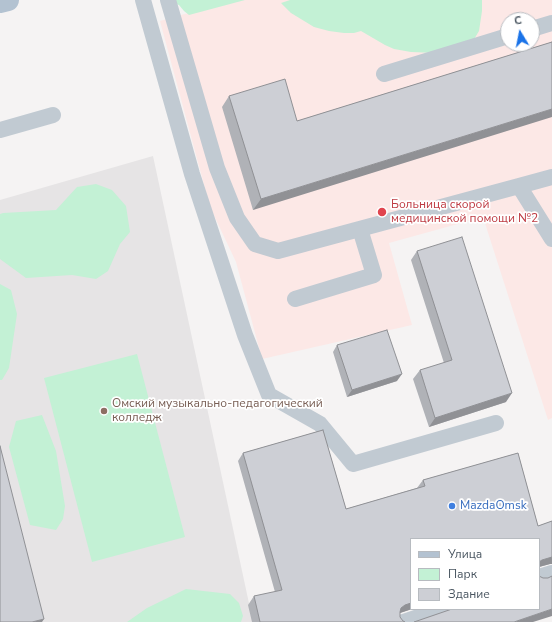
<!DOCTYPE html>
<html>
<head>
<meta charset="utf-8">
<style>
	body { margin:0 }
	#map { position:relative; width:552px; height:622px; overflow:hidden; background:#f5f3f3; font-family:"Nunito Sans",sans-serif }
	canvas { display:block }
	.legend { position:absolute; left:410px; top:538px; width:130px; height:72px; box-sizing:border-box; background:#fff; border:1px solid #b7bbc0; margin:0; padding:5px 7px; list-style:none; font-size:12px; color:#4a5661 }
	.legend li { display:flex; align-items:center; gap:8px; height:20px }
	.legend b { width:20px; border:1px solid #b7bbc0 }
	.north { position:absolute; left:500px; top:12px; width:40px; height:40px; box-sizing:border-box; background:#fff; border:1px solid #b7bbc0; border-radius:50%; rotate:350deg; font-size:11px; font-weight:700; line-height:16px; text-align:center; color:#4a5661 }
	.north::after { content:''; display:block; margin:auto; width:14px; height:18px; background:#1a73e8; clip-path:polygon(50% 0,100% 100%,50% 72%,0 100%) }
</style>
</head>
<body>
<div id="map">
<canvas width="552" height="622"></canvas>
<ul class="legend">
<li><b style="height:5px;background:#b3c2d1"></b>Улица</li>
<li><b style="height:11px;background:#c3f1d5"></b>Парк</li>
<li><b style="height:11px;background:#cdcfd5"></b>Здание</li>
</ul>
<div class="north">С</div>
</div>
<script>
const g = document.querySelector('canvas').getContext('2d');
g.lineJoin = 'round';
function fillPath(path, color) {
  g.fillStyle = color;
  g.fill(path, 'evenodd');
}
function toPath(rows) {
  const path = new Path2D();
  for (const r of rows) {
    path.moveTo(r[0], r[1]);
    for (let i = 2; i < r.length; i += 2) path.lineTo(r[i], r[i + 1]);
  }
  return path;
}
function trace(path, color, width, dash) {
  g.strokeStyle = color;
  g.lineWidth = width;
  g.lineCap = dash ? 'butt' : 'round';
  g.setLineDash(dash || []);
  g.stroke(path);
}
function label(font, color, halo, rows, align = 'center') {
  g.font = font + ' "Nunito Sans",sans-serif';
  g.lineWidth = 3.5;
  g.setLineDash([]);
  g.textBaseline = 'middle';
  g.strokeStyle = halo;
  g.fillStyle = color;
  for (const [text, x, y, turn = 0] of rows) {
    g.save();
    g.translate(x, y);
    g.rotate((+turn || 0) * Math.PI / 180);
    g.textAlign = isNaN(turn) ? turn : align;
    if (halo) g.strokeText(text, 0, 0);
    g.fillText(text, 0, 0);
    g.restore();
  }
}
fillPath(toPath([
	[153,156,253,622,0,622,0,200]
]), '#e6e4e5');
fillPath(toPath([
	[234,0,552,0,552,418,548,420,483,217,389,243,412,325,262,359,236,262,210,207,160,21],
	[508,20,532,20,532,44,508,44]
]), '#fce8e6');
fillPath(toPath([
	[173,0,245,0,189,15,184,11,179,5,176,4],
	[290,0,482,0,482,11,479,31,473,41,436,53,411,52,394,49,385,45,361,31,354,33,344,33,329,31,314,27,291,13,281,3],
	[96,184,112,190,126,206,130,232,120,244,108,271,96,279,72,275,26,278,0,259,0,214,3,213,56,210,77,187],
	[0,284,11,290,17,314,9,368,2,380,0,380],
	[137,354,185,537,92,562,44,378],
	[42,415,56,451,65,506,63,519,56,530,30,525,9,447,16,421],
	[186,589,230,594,239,603,243,616,241,622,127,622,147,608]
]), '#c3f1d5');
trace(toPath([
	[143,0,192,174,245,335,269,395,320,424,353,464,496,423],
	[168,0,217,168,237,218,255,244,278,251,519,186,552,177],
	[532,29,552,23],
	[384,74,508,36],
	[0,130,53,115],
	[519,186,552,239],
	[295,299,374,275,360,229],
	[539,577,552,573],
	[403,622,442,609]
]), '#c1cad2', 16);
trace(toPath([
	[0,2,8,0]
]), '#b3c2d1', 22);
fillPath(toPath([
	[552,42,253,210,222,107,229,96,297,121],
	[417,251,506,402,429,427,413,379,420,370,444,363,411,260],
	[337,345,397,381,347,397,333,352],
	[323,430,346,509,417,488,423,480,518,453,538,526,552,521,552,564,550,564,539,567,539,539,411,539,411,609,412,609,400,613,400,617,403,621,405,622,252,622,248,605,254,596,275,592,238,461,243,453]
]), '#b0b2b7');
fillPath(toPath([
	[552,109,552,117,253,210,261,199],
	[402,374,397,381,347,397,352,390],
	[512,393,506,402,429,427,435,418],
	[552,557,552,564,550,564,539,567,539,562,542,560],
	[411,603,411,609,412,609,400,613,396,616,401,608,405,605],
	[552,609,552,616,533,622,514,622],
	[44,619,42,622,32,622]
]), '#909195');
const building = toPath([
	[552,42,552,109,261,199,229,96,285,79,297,121,552,42],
	[462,237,512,393,435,418,420,370,452,360,417,251,462,237],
	[387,330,402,374,352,390,337,345,387,330],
	[323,430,346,509,425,486,423,480,518,453,538,526,552,521,552,557,542,560,539,562,539,539,411,539,411,603,405,605,401,608,400,612,400,617,403,621,405,622,260,622,254,596,282,590,243,453,323,430],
	[0,446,44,619,32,622,0,622,0,446],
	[539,576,543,578,548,578,552,576,552,609,514,622,414,622,452,609,539,609,539,576]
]);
fillPath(building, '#cdcfd5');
trace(building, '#909195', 1);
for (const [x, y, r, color] of [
	[382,212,5,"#e0444e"],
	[104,411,4,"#8d6e63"],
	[452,506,4,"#3f7fe0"]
]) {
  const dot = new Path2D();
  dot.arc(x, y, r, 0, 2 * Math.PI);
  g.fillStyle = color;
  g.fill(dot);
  trace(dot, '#fff', 1.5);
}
label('12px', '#be3a42', '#fff', [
	["Больница скорой",391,205],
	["медицинской помощи №2",391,219]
], 'left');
label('12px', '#785e54', '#fff', [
	["Омский музыкально-педагогический",112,404],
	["колледж",112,418]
], 'left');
label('12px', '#366cbe', '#fff', [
	["MazdaOmsk",460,506]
], 'left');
</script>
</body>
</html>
